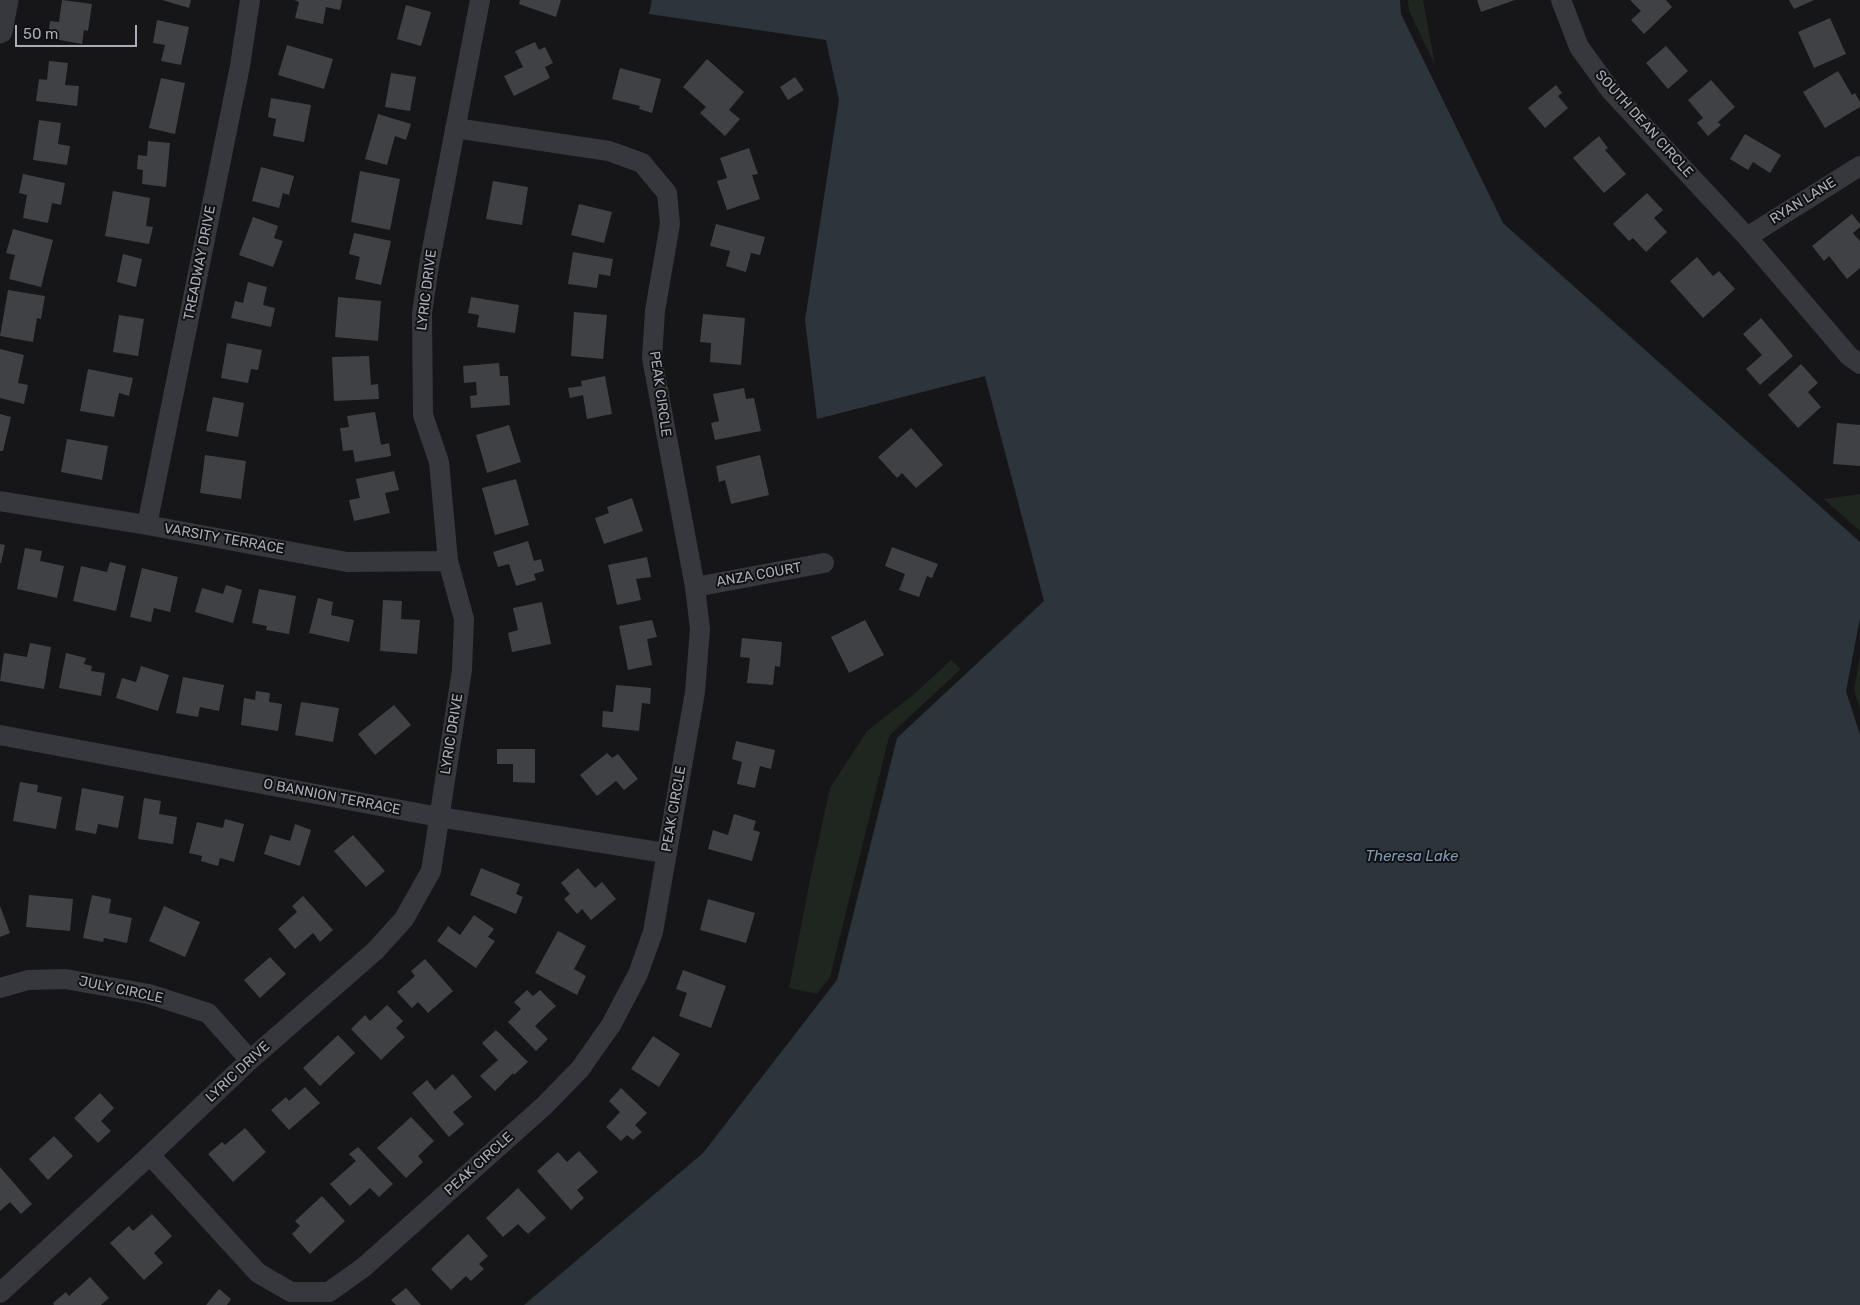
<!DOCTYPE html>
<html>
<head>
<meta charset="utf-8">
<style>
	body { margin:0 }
	#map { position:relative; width:1860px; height:1305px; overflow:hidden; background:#161618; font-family:Rubik,sans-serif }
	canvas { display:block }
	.scale { position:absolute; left:15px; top:25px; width:122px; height:22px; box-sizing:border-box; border:2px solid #a8adb8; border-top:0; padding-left:6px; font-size:15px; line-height:18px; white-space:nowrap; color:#a8adb8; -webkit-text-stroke:4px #111113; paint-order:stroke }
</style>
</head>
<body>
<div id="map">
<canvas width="1860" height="1305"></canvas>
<div class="scale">50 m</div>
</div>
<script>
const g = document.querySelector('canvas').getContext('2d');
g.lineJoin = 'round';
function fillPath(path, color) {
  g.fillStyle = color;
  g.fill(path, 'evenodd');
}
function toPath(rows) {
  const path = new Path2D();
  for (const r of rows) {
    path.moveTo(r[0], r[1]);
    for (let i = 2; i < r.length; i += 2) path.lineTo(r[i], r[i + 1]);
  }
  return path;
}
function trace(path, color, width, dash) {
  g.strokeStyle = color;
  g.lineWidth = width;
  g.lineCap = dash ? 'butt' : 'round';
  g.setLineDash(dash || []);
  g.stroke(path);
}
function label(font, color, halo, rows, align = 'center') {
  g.font = font + ' Rubik,sans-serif';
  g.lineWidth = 4;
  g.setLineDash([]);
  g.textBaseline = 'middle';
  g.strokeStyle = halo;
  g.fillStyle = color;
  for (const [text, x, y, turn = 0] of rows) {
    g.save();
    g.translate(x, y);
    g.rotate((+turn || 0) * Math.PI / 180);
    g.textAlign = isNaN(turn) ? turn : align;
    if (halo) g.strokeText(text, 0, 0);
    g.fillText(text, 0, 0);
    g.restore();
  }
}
fillPath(toPath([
	[1408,0,1423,0,1435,65,1409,11],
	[1860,494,1860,531,1824,499],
	[1860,657,1860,709,1854,690],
	[951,660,961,669,892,733,889,737,830,977,817,994,789,988,811,875,830,788,867,731,913,695]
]), '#1e261f');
fillPath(toPath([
	[652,0,1400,0,1401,14,1503,223,1860,542,1860,618,1846,691,1860,735,1860,1305,524,1305,703,1153,837,980,897,738,1044,601,985,376,817,419,805,320,839,100,826,40,649,14]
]), '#2c353c');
fillPath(toPath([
	[62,0,92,4,88,31,84,30,82,44,48,38,50,21,59,22],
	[162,0,191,0,189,8],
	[294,0,342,0,340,10,326,7,323,24,295,18,299,2],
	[520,0,561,0,556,17,519,4],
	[1477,0,1515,0,1481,12],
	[1630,0,1666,0,1672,7,1644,34,1631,20,1641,11],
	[1789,0,1814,0,1794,9],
	[406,5,431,12,421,46,397,39],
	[1830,18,1846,54,1814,68,1798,32],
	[157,20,189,27,181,65,161,61,165,45,153,43],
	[535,42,539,50,545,47,553,63,545,67,550,78,514,96,504,76,523,67,515,51],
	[287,45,333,59,324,89,278,75],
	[1666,46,1688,71,1668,89,1646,63],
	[707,59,744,92,729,110,740,119,725,136,700,113,706,107,683,87],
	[49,61,68,63,65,85,79,86,77,106,36,101,39,79,47,80],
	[620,68,661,79,652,113,639,109,640,106,612,99],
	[1838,71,1852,95,1855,93,1860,102,1860,107,1825,128,1803,92],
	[391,73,416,77,410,111,385,107],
	[795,77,804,90,788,100,780,87],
	[161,78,185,83,175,134,149,128],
	[1711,80,1735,107,1718,122,1721,125,1708,136,1697,123,1703,118,1688,100],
	[1556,85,1562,93,1558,96,1568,108,1545,128,1528,108],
	[271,98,311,105,304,142,273,136,276,119,268,117],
	[378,114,411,124,406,140,395,136,387,165,365,159],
	[39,120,61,123,58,144,70,146,67,165,33,160],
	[1745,134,1781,155,1770,173,1753,162,1748,170,1730,159],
	[1599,136,1608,148,1605,150,1626,174,1604,193,1573,158],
	[148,141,170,143,166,187,142,184,143,170,137,169,138,155,147,156],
	[749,148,758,174,752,175,760,199,727,210,717,181,727,178,720,158],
	[261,167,294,176,289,195,283,193,279,208,252,201],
	[360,171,400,179,390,230,351,222],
	[23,174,65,183,61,205,52,203,48,223,23,218,27,195,19,193],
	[493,181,528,187,522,225,486,219],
	[113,191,150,198,146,226,153,227,149,244,105,236],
	[1647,193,1663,210,1654,218,1667,232,1646,252,1633,238,1629,241,1613,224],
	[579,204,612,212,604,243,571,235],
	[1852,214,1860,224,1860,227,1853,233,1860,241,1860,268,1847,279,1829,256,1824,261,1812,246],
	[253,217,278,226,274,238,283,241,273,267,239,255],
	[716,224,765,237,760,255,751,253,746,272,726,266,730,251,710,246],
	[13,229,53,240,41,287,9,279,15,255,6,253],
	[354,233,391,241,381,285,355,279,360,257,349,254],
	[573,252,613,259,610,276,599,274,597,288,568,284],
	[123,254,142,259,136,287,117,282],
	[1697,257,1713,276,1719,271,1735,289,1703,318,1670,281],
	[248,282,267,287,263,305,275,308,271,327,231,318,235,301,243,303],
	[8,290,45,296,41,319,37,318,33,342,0,336],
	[338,297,381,301,378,341,335,337],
	[471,297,519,305,515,333,477,327,479,315,468,313],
	[574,312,607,315,603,359,571,356],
	[703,314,745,318,741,365,710,362,711,343,700,342],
	[119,315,144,319,138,356,113,352],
	[1761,318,1793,356,1760,385,1746,369,1762,355,1743,334],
	[227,343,262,350,258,370,251,369,248,383,221,378],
	[0,349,24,355,18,383,28,385,24,404,0,398],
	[369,356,371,385,378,384,379,399,334,401,332,357],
	[499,363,500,376,508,376,510,405,471,408,470,396,477,395,476,382,464,383,463,366],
	[1801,364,1818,383,1808,392,1821,407,1798,428,1768,395],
	[88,369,133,378,129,396,119,393,114,417,80,411],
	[605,376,612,414,587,419,583,395,570,398,568,388,582,386,581,381],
	[744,388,746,399,754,398,761,431,715,440,711,423,719,421,713,394],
	[213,397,244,403,238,437,206,431],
	[375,412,381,445,389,443,391,456,355,462,353,450,343,451,340,428,349,427,347,416],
	[0,414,11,417,3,451,0,451],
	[1837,423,1860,425,1860,466,1833,464],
	[509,425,521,462,487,473,476,435],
	[911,428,943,465,916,488,902,473,897,478,878,457],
	[67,439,108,446,102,480,61,472],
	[205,455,246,461,241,499,200,493],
	[760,455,769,495,731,504,725,480,719,482,716,466],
	[394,471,399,490,385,493,390,513,354,521,349,500,360,498,356,479],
	[516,479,529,525,495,535,482,488],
	[632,498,643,531,604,544,595,518,609,513,607,507],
	[528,541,534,561,541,559,544,571,534,574,536,580,516,586,509,564,498,567,493,552],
	[0,544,5,545,1,563,0,563],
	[892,547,938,564,932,578,927,576,919,597,899,590,905,574,885,566],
	[25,548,42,551,40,561,64,566,57,598,17,589],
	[647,557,651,577,636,579,641,600,617,605,608,565],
	[110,562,126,566,116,611,73,601,81,566,107,572],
	[142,568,178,577,170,612,154,608,151,622,130,617],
	[226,585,242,590,233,623,195,612,202,588,223,594],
	[259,589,296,596,289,634,266,630,267,626,252,623],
	[318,598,333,602,331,615,354,620,349,642,309,633],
	[383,600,402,601,401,619,420,620,417,654,380,651],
	[542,602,551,644,512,652,508,633,518,630,513,608],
	[652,620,657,637,647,639,652,665,628,670,619,626],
	[865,620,884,655,849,673,831,637],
	[742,638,782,642,780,667,775,666,773,685,747,683,750,658,740,657],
	[30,643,51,647,44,689,0,681,4,653,27,657],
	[66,653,86,658,84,664,92,666,91,671,105,673,101,696,59,688],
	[141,666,169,675,158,711,116,698,122,678,136,682],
	[183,677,224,685,219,711,200,707,198,717,176,713],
	[616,685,651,688,650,704,642,703,639,731,602,727,603,711,613,712],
	[256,691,270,693,269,702,282,704,278,731,241,725,244,698,255,700],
	[301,702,339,708,333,742,295,735],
	[394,705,411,725,375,755,358,734],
	[736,741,775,750,771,769,760,766,755,788,737,784,742,762,732,759],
	[497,749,535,749,535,783,513,782,513,764,497,764],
	[607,753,612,758,618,754,638,779,624,790,616,781,597,796,580,775],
	[20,782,38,785,37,792,62,797,56,829,13,821],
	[82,788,124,796,118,828,98,824,96,834,75,830],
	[144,798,161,801,159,814,177,817,173,844,138,839],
	[734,814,756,821,753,830,760,832,752,861,708,849,713,830,728,835],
	[225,819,244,824,234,862,220,858,218,866,201,861,202,856,189,853,197,822,223,828],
	[295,824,311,830,300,866,264,854,270,835,290,841],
	[353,835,385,871,366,887,334,851],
	[481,868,520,884,516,894,523,897,516,914,470,895],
	[578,868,595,888,602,882,616,899,591,920,582,909,577,914,564,899,570,894,561,883],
	[29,895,73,899,70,931,26,927],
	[92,895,111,899,109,913,132,918,127,943,104,938,103,942,83,938],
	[303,896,333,930,320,942,313,933,295,949,278,929,297,912,292,906],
	[708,899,755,913,746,943,700,930],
	[0,906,10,933,0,937],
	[164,906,200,922,185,957,149,941],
	[474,915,494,929,488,937,495,941,476,968,437,941,448,926,460,935],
	[558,931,586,946,574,969,586,976,577,995,535,973],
	[270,957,286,974,260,998,244,980],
	[425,959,453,991,428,1013,418,1002,412,1008,397,992,415,976,411,971],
	[683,970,726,986,711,1028,679,1016,687,993,676,989],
	[527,990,533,996,540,990,556,1006,535,1026,548,1039,536,1051,508,1022,521,1009,514,1002],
	[387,1005,403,1021,396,1028,405,1037,381,1060,351,1029,365,1015,370,1021],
	[496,1030,528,1062,514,1075,513,1073,495,1091,480,1076,498,1060,482,1043],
	[338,1035,355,1053,320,1086,303,1068],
	[653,1036,680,1054,659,1087,631,1069],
	[453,1074,472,1097,453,1112,464,1124,449,1137,412,1093,427,1080,435,1090],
	[305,1087,320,1103,289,1130,271,1110,286,1097,289,1101],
	[621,1088,647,1113,635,1125,642,1132,633,1140,627,1135,621,1141,606,1127,620,1112,609,1101],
	[100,1093,114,1108,101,1121,111,1131,98,1143,74,1118],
	[411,1117,434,1141,418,1156,423,1162,406,1178,377,1148],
	[245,1128,266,1152,233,1182,208,1154,222,1142,225,1145],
	[54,1136,73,1156,48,1180,29,1159],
	[358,1147,393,1184,379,1197,370,1188,350,1206,330,1184,356,1161,349,1154],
	[579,1151,598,1172,577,1190,584,1198,571,1210,537,1171,558,1152,567,1162],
	[0,1167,32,1204,21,1214,10,1202,0,1211],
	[518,1188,546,1218,528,1234,518,1224,503,1237,486,1218],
	[322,1196,345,1221,310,1254,292,1234,300,1226,295,1221],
	[152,1214,172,1236,154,1253,163,1263,144,1280,110,1243,129,1226,133,1231],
	[468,1234,488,1256,479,1264,484,1269,471,1281,466,1276,451,1290,431,1269],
	[90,1277,109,1298,101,1305,54,1305,53,1303,66,1292,69,1296],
	[406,1288,421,1305,396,1305,391,1300],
	[219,1289,231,1299,227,1305,206,1305]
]), '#404145');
trace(toPath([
	[1561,0,1579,47,1611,91,1747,237,1849,356,1860,364],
	[1747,237,1860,166],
	[0,501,147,525,347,562,448,561],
	[147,525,240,66,250,0],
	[695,587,824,563],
	[0,735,439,817,665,853],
	[0,988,28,980,65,979,149,994,208,1013,250,1060],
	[150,1155,258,1273,291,1292,329,1292,364,1267,545,1105,580,1069,611,1025,638,974,653,932,695,692,700,629,695,587,652,358,655,311,670,224,667,193,642,163,609,151,455,128],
	[0,1293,150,1155,250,1060,375,951,404,919,431,871,462,670,464,619,448,561,439,462,423,415,422,313,429,265,480,0]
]), '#37383d', 20);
trace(toPath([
	[0,31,6,0]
]), '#37383d', 25);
label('14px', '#a8adb8', '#111113', [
	["SOUTH DEAN CIRCLE",1644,124,48],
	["RYAN LANE",1803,201,-32],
	["TREADWAY DRIVE",200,263,-79],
	["LYRIC DRIVE",427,290,-83],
	["PEAK CIRCLE",660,394,82],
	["VARSITY TERRACE",224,539,10],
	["ANZA COURT",759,575,-10],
	["LYRIC DRIVE",452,734,-81],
	["O BANNION TERRACE",332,797,11],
	["PEAK CIRCLE",674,809,-80],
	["JULY CIRCLE",121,990,12],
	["LYRIC DRIVE",238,1072,-43],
	["PEAK CIRCLE",479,1164,-42]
]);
label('italic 15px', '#7f9bb3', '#111113', [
	["Theresa Lake",1412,857]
]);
</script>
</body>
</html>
